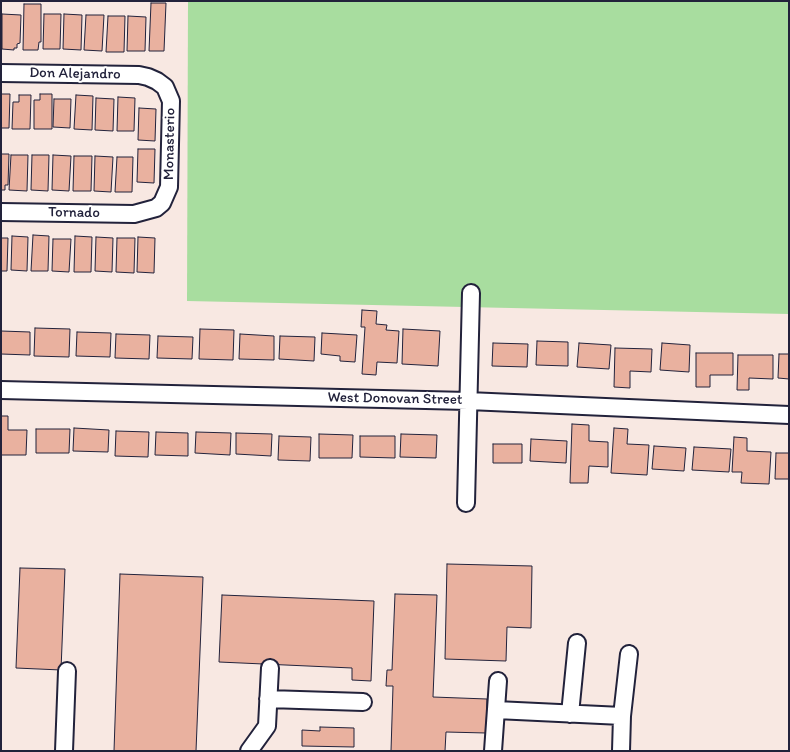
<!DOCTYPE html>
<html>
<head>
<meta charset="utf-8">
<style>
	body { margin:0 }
	#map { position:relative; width:790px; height:752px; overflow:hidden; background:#f8e8e2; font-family:Itim,sans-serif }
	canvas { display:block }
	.frame { position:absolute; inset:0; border:2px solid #22223b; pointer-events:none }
</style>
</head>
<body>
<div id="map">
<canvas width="790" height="752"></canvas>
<div class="frame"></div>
</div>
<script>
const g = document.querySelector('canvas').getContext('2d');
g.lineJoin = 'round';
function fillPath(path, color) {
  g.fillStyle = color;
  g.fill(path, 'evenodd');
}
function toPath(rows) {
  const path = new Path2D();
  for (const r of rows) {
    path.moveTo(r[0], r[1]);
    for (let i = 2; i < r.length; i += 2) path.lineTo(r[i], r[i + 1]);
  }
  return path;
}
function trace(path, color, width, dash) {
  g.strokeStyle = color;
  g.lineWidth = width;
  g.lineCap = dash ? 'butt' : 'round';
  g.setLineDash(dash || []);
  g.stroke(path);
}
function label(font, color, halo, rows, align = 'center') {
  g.font = font + ' Itim,sans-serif';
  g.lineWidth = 4;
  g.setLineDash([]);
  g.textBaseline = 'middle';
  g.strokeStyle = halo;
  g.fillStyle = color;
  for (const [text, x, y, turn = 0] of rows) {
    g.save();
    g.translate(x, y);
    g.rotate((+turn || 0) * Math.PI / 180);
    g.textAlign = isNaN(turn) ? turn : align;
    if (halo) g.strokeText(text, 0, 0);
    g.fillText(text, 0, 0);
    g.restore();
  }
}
fillPath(toPath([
	[188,1,789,1,789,314,187,301]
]), '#a8dd9f');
const building = toPath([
	[151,3,166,3,164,51,149,51,151,3],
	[24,4,41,4,41,42,39,42,38,50,23,50,24,4],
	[2,14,21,15,20,43,17,44,17,48,14,48,14,50,2,49,2,14],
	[44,14,61,14,60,49,43,49,44,14],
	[64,14,82,15,81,50,63,49,64,14],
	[86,15,104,15,102,51,84,50,86,15],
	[108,16,125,16,124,52,106,52,108,16],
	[128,16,146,17,145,51,127,51,128,16],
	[1,94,10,94,9,128,1,128,1,94],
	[40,94,52,94,52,129,34,129,34,100,40,100,40,94],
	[19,95,31,95,30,129,12,129,13,102,19,102,19,95],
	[76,95,93,96,92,130,74,129,76,95],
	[118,97,135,98,134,131,117,131,118,97],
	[96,98,114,99,113,131,95,130,96,98],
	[54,99,71,99,70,128,53,127,54,99],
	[139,108,156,109,155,141,138,140,139,108],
	[138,149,155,149,154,183,137,182,138,149],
	[1,154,9,154,8,185,5,185,5,190,1,190,1,154],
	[11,155,28,155,27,191,9,190,11,155],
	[32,155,49,155,48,191,31,190,32,155],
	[53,155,71,156,69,191,52,190,53,155],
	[74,156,92,156,91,191,73,191,74,156],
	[95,156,113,157,111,192,94,191,95,156],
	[117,157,133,157,132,192,115,192,117,157],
	[33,235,49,236,48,271,31,271,33,235],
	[12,236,28,237,27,271,11,270,12,236],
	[75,236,92,237,91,272,74,272,75,236],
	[96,237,113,238,112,272,95,271,96,237],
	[138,237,155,238,154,273,137,272,138,237],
	[1,238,8,238,7,271,1,271,1,238],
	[117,238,135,238,134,273,116,272,117,238],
	[53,239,71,239,69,272,52,271,53,239],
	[362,310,377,311,376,324,387,325,386,330,399,331,397,363,377,362,376,375,362,374,365,327,361,327,362,310],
	[35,328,70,329,69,357,34,356,35,328],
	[200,329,234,330,233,360,199,359,200,329],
	[403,329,440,331,438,366,402,364,403,329],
	[1,331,30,332,30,355,1,354,1,331],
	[77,332,111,333,110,357,76,356,77,332],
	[322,333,357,335,355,362,340,361,340,356,321,354,322,333],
	[116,334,150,335,149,359,115,358,116,334],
	[240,334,274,336,274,360,239,359,240,334],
	[158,336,193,337,192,359,157,358,158,336],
	[280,336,315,337,314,361,279,359,280,336],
	[537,341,568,342,568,366,536,365,537,341],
	[493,343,528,344,527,367,492,366,493,343],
	[579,343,611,345,609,369,577,367,579,343],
	[662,343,690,345,689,372,660,370,662,343],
	[615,348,652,349,651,372,630,371,630,388,614,387,615,348],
	[696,353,733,353,733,375,710,375,710,387,696,387,696,353],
	[779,354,789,354,789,379,778,378,779,354],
	[738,355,773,355,773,379,749,378,749,390,737,390,738,355],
	[1,416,8,416,8,430,27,430,26,455,1,455,1,416],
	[572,424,589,425,589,441,608,442,608,467,589,466,588,483,570,483,572,424],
	[74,428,109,430,108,452,73,451,74,428],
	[614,428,628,429,627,444,649,445,647,475,611,473,614,428],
	[36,429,70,429,69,453,36,453,36,429],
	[116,431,149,432,148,457,115,456,116,431],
	[156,432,188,433,188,456,155,455,156,432],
	[196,432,231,433,230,455,195,453,196,432],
	[236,433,272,434,271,456,236,454,236,433],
	[319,434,353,435,352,458,319,458,319,434],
	[401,434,437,435,436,458,400,457,401,434],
	[279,436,311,437,310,461,278,460,279,436],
	[360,436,395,436,395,458,360,457,360,436],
	[734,437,747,438,747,451,771,452,769,484,741,483,742,472,732,472,734,437],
	[531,439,567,441,566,463,530,461,531,439],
	[493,444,522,444,522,463,493,463,493,444],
	[654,446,686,448,684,471,652,469,654,446],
	[694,447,731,449,729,472,692,470,694,447],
	[776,453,789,453,789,479,775,479,776,453],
	[447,564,532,566,531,628,507,627,506,661,445,659,447,564],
	[20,568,65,569,61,670,16,668,20,568],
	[120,574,203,577,196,751,114,751,120,574],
	[395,594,437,595,433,697,487,699,486,733,446,732,445,751,391,751,393,686,386,686,387,670,392,670,395,594],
	[222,595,374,601,371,681,352,680,352,668,219,662,222,595],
	[320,727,354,728,354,747,302,746,302,730,320,731,320,727]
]);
fillPath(building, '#e9b19f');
trace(building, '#22223b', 1);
const minor = toPath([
	[1,73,139,75,148,77,157,81,165,87,171,101,169,187,162,203,156,208,134,214,1,212],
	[1,390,468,401,789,415],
	[466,503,471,293],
	[268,699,363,702],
	[496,710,622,716],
	[570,714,577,643],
	[64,751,67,671],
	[249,751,267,726,270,668],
	[493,751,498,681],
	[621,751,622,716,629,654]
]);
trace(minor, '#22223b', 20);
trace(minor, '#fff', 16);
label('15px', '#22223b', '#fff', [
	["Don Alejandro",75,74,1],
	["Monasterio",170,144,-89],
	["Tornado",74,213,1],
	["West Donovan Street",395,399,1]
]);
</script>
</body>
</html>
